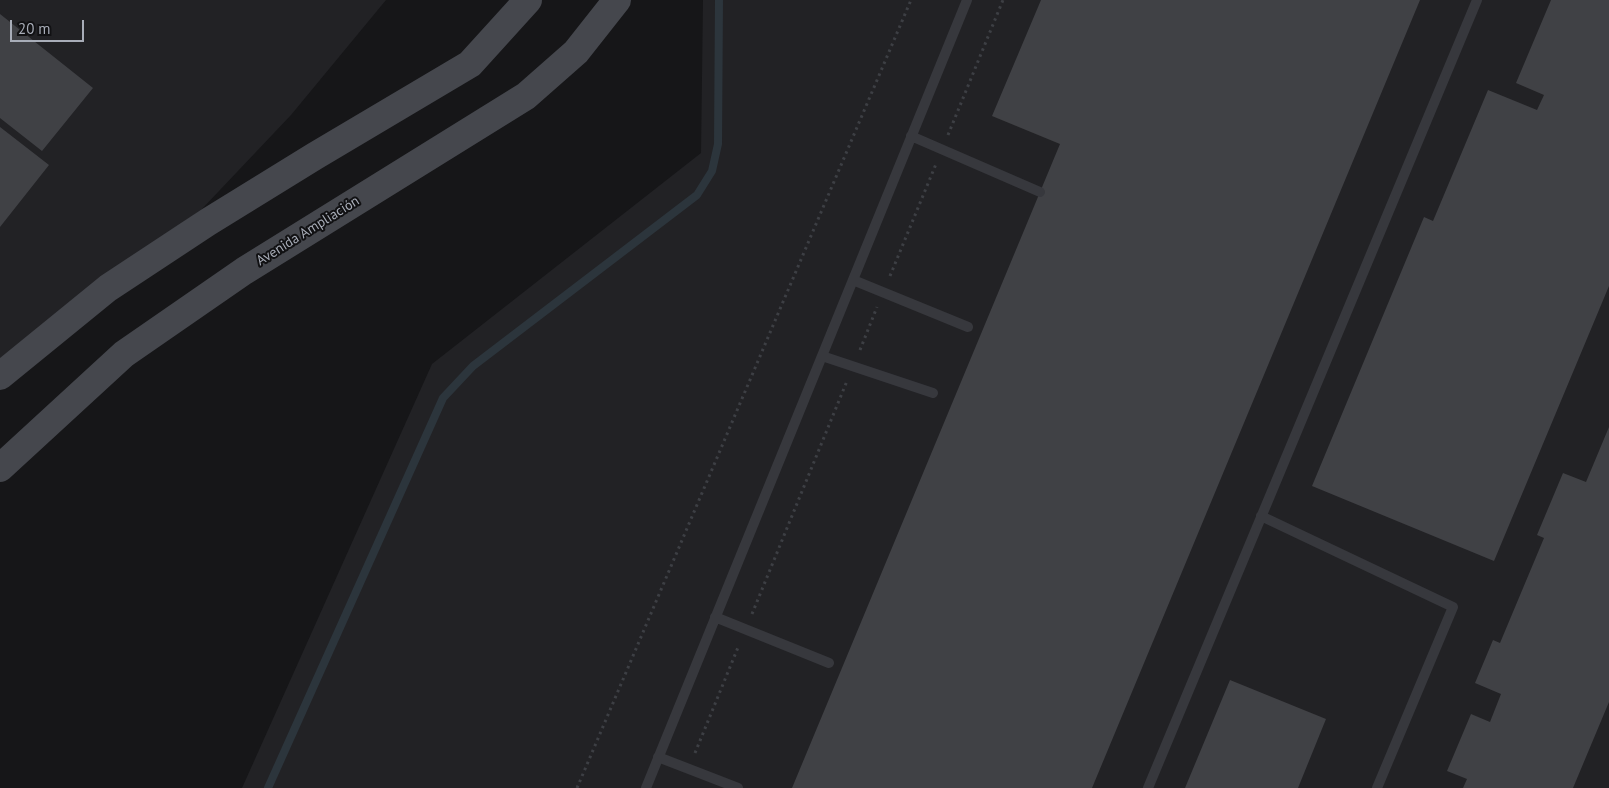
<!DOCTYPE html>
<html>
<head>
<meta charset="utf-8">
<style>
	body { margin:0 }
	#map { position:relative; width:1609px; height:788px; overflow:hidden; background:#161618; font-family:"PT Sans",sans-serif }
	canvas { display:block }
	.scale { position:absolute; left:10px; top:20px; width:74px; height:22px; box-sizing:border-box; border:2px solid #a8adb8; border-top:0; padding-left:6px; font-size:15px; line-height:18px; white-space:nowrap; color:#a8adb8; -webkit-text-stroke:4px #111113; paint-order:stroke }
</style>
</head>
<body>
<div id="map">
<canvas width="1609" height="788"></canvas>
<div class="scale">20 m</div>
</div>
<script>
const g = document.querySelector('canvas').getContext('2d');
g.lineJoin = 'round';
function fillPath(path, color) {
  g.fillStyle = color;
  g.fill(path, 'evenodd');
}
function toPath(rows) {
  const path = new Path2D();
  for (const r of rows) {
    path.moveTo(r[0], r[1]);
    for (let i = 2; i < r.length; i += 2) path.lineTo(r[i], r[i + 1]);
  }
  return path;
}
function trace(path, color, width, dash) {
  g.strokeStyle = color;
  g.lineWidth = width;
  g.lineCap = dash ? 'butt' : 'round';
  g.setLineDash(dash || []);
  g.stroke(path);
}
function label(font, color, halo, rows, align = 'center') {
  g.font = font + ' "PT Sans",sans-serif';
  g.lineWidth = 4;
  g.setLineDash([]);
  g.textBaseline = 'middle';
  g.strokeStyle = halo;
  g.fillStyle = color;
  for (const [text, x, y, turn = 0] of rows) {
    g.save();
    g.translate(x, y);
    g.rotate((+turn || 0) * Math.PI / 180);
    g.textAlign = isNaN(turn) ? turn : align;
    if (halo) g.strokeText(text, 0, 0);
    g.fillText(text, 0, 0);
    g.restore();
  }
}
fillPath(toPath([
	[0,0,386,0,291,115,201,210,100,280,0,363],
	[703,0,1609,0,1609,788,242,788,432,364,701,153]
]), '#222225');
trace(toPath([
	[268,788,443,398,473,366,697,195,712,171,718,144,719,0]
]), '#2c353c', 8);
fillPath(toPath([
	[1041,0,1420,0,1092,788,792,788,1060,144,992,116],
	[1551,0,1609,0,1609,286,1494,561,1312,486,1424,217,1433,221,1488,90,1537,110,1544,95,1516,83],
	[0,14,93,88,42,151,0,118],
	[0,127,49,165,0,227],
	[1609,427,1609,702,1573,788,1463,788,1467,779,1447,771,1471,714,1490,722,1501,694,1475,683,1493,640,1500,643,1544,538,1537,535,1563,473,1586,482],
	[1230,680,1326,719,1298,788,1185,788]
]), '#404145');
trace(toPath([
	[948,135,1003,0],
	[890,276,936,164],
	[860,350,877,307],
	[752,614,847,381],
	[695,753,739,645],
	[577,788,911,0]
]), '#3d3f44', 3, [2.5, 4]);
trace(toPath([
	[911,136,1040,192],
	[853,280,968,327],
	[822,356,933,393],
	[1261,516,1453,607,1377,788],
	[715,617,829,663],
	[658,757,738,788],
	[646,788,967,0],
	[1148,788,1477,0]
]), '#37383d', 10);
trace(toPath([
	[0,376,108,288,208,222,315,156,470,64,528,0],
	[0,468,124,354,244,271,526,96,576,52,617,0]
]), '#45474d', 28);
label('14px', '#a8adb8', '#111113', [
	["Avenida Ampliación",308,231,-32]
]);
</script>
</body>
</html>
